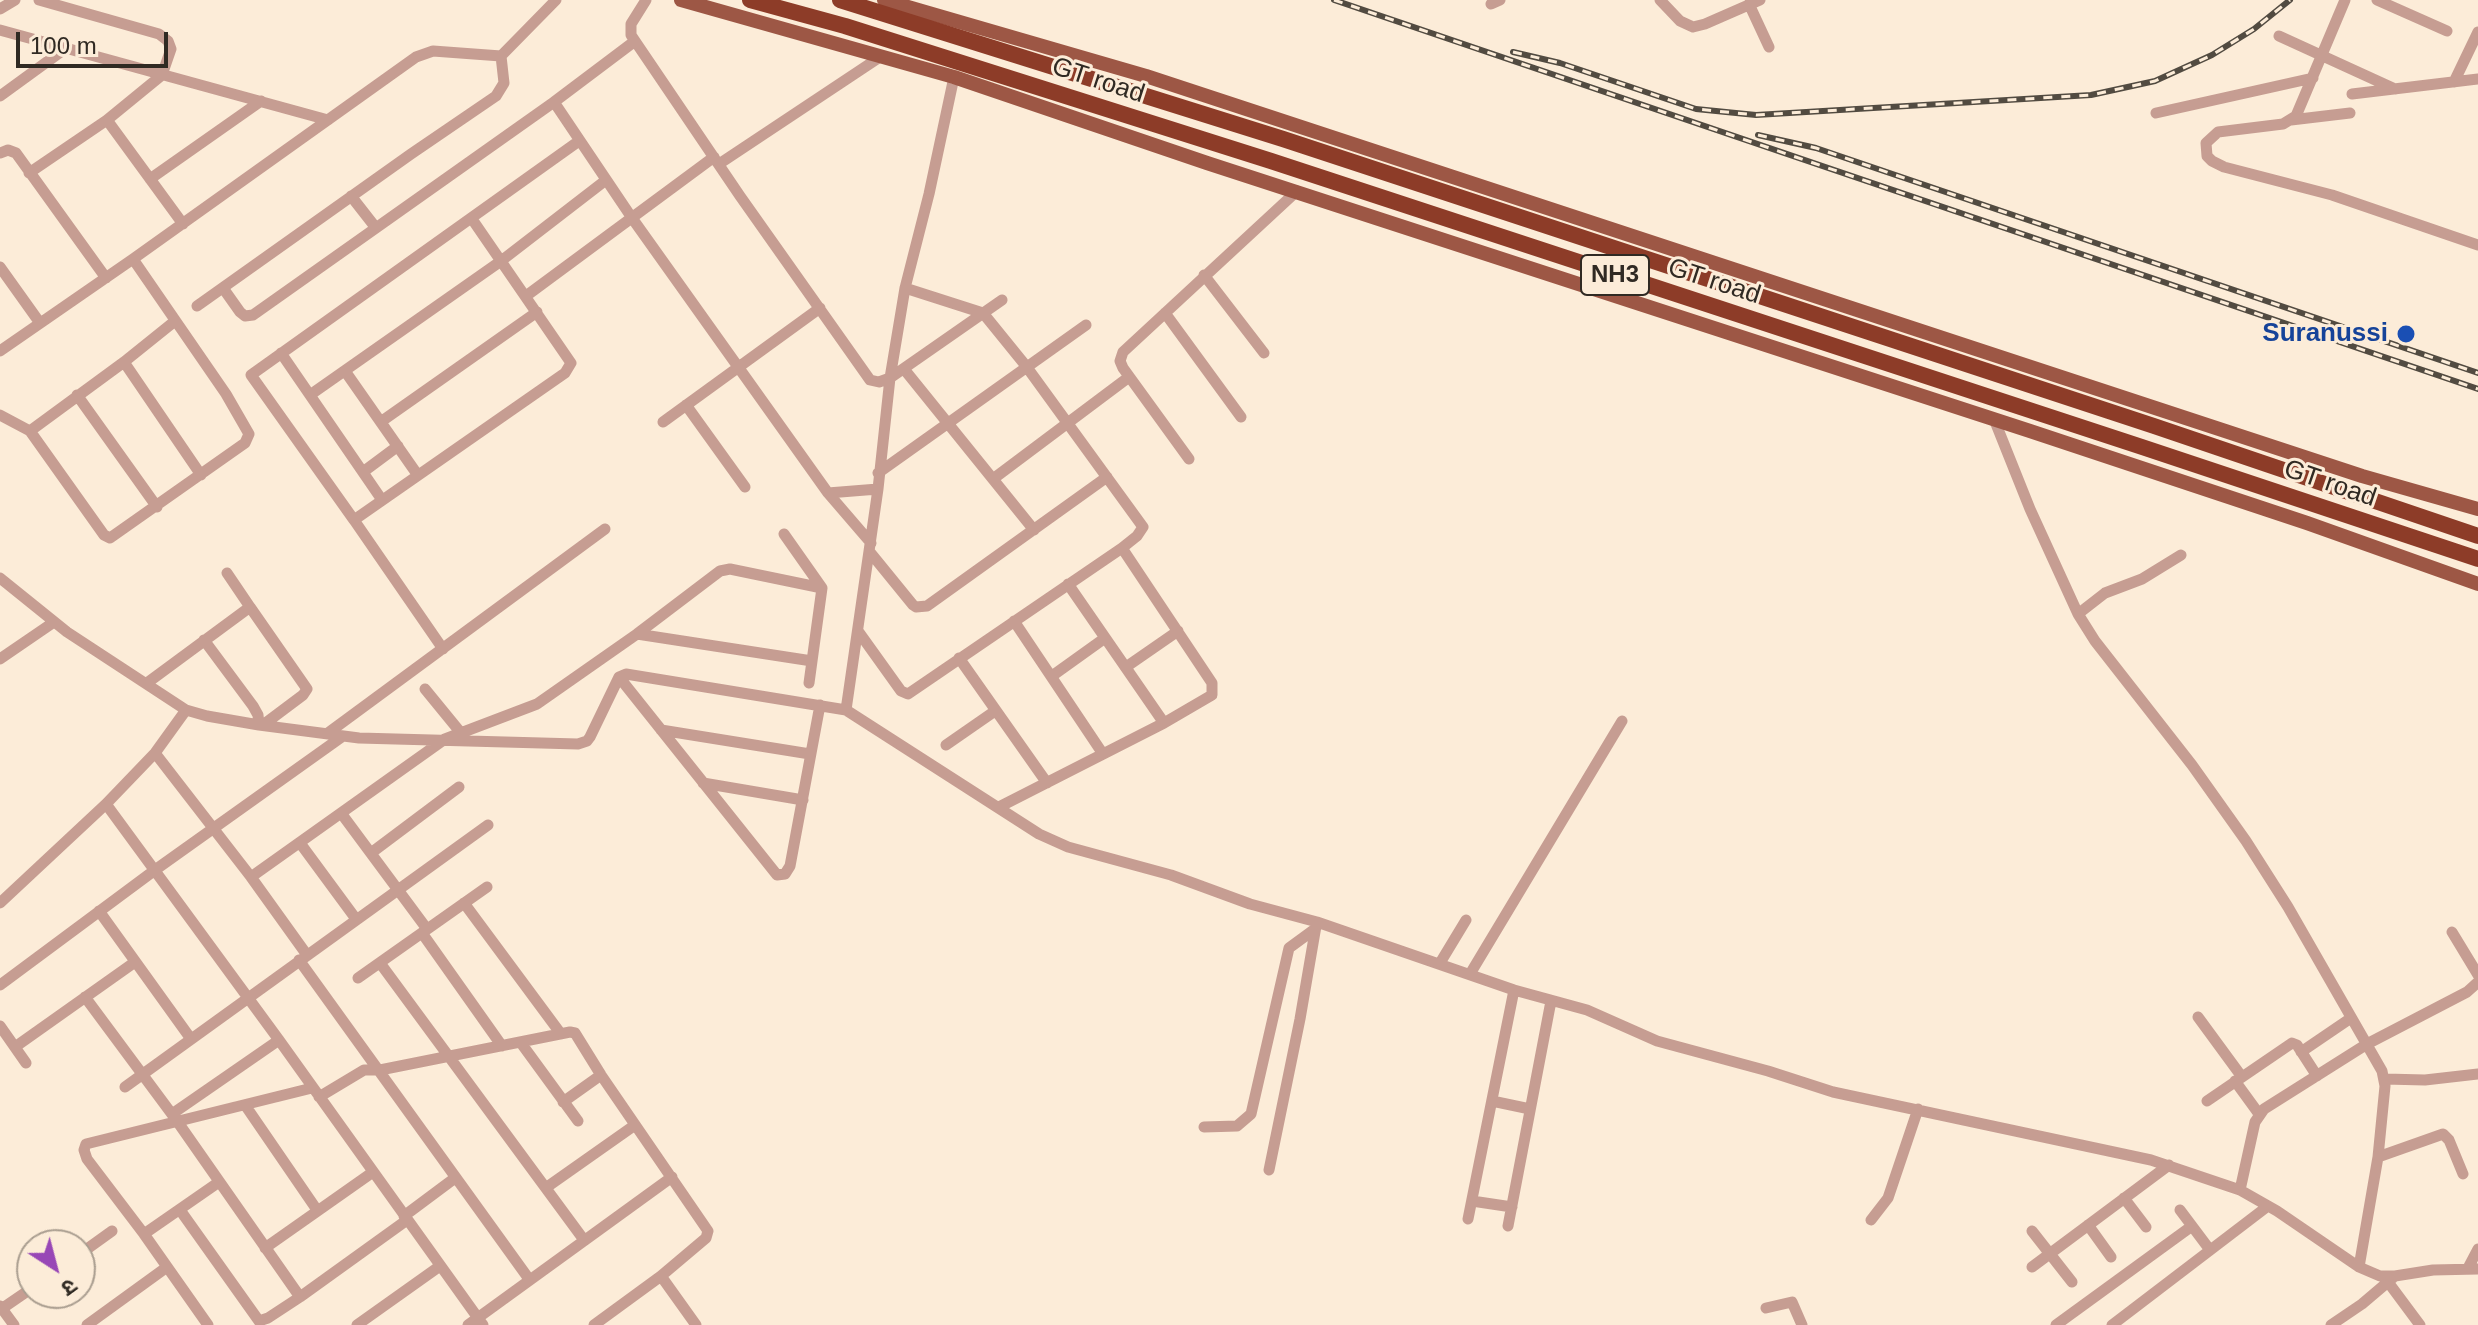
<!DOCTYPE html>
<html>
<head>
<meta charset="utf-8">
<style>
	body { margin:0 }
	#map { position:relative; width:2478px; height:1325px; overflow:hidden; background:#fcecd8; font-family:Arial,"Noto Sans Devanagari",sans-serif }
	canvas { display:block }
	.north { position:absolute; left:16px; top:1229px; width:80px; height:80px; box-sizing:border-box; background:#fcecd8; border:2px solid #aa9e90; border-radius:50%; rotate:144deg; font-size:22px; font-weight:700; line-height:32px; text-align:center; color:#302a23 }
	.north::after { content:''; display:block; margin:auto; width:28px; height:36px; background:#9847b6; clip-path:polygon(50% 0,100% 100%,50% 72%,0 100%) }
	.scale { position:absolute; left:16px; top:32px; width:152px; height:36px; box-sizing:border-box; border:4px solid #302a23; border-top:0; padding-left:10px; font-size:24px; line-height:28px; white-space:nowrap; color:#302a23; -webkit-text-stroke:6px #fcecd8; paint-order:stroke }
</style>
</head>
<body>
<div id="map">
<canvas width="2478" height="1325"></canvas>
<div class="north">उ</div>
<div class="scale">100 m</div>
</div>
<script>
const g = document.querySelector('canvas').getContext('2d');
g.lineJoin = 'round';
function toPath(rows) {
  const path = new Path2D();
  for (const r of rows) {
    path.moveTo(r[0], r[1]);
    for (let i = 2; i < r.length; i += 2) path.lineTo(r[i], r[i + 1]);
  }
  return path;
}
function trace(path, color, width, dash) {
  g.strokeStyle = color;
  g.lineWidth = width;
  g.lineCap = dash ? 'butt' : 'round';
  g.setLineDash(dash || []);
  g.stroke(path);
}
function label(font, color, halo, rows, align = 'center') {
  g.font = font + ' Arial,sans-serif';
  g.lineWidth = 6;
  g.setLineDash([]);
  g.textBaseline = 'middle';
  g.strokeStyle = halo;
  g.fillStyle = color;
  for (const [text, x, y, turn = 0] of rows) {
    g.save();
    g.translate(x, y);
    g.rotate((+turn || 0) * Math.PI / 180);
    g.textAlign = isNaN(turn) ? turn : align;
    if (halo) g.strokeText(text, 0, 0);
    g.fillText(text, 0, 0);
    g.restore();
  }
}
trace(toPath([
	[646,0,631,24,631,35,635,41,740,196,870,380,879,382,890,378,1002,300],
	[1660,0,1680,21,1693,27,1705,24,1760,0],
	[2345,0,2296,116,2283,124,2218,132,2206,143,2207,156,2212,161,2224,167,2332,195,2478,245],
	[2377,0,2447,31],
	[1491,4,1500,0],
	[1749,4,1769,47],
	[0,9,15,0],
	[0,30,328,120],
	[2279,36,2395,89],
	[635,41,554,102,632,218,828,493,878,489],
	[2454,82,2478,32],
	[2352,94,2478,79],
	[0,96,66,48],
	[2156,113,2313,78],
	[107,120,183,224],
	[2291,120,2350,113],
	[0,153,8,150,16,153,106,278],
	[719,164,880,57],
	[29,173,107,120,162,75,171,49,168,41,159,34,39,0],
	[150,179,261,101],
	[351,196,376,228],
	[0,267,40,323],
	[1204,275,1264,353],
	[223,288,240,312,245,316,253,315,554,102],
	[526,296,714,157],
	[197,306,411,154,496,96,504,83,501,56],
	[1165,313,1241,417],
	[0,351,133,259,416,57,433,51,501,56,556,0],
	[281,353,382,500],
	[124,362,201,475],
	[904,369,1034,530],
	[345,371,417,474],
	[77,395,157,507],
	[310,395,501,261,606,180],
	[686,405,745,487],
	[0,415,30,431,104,535,110,538,245,443,249,434,226,394,133,259],
	[1994,419,2030,509,2078,614,2095,641,2192,765,2246,841,2288,907,2382,1071,2385,1086,2378,1157,2359,1267],
	[382,421,537,312],
	[663,422,820,308],
	[30,431,124,362,175,321],
	[1189,459,1123,368,1120,361,1123,352,1297,191],
	[363,472,398,446],
	[878,473,1086,325],
	[993,479,1129,377],
	[828,493,871,543],
	[354,520,251,375,579,141],
	[784,534,822,588,809,683],
	[869,551,913,605,916,607,927,606,1107,477],
	[227,573,250,607],
	[0,578,67,632,186,710,207,716,259,725,359,738,578,744,587,741,590,737,619,677,626,674,846,710,1039,834,1068,847,1171,875,1250,904,1317,922,1514,990,1587,1010,1657,1041,1768,1071,1833,1092,2151,1160,2240,1190,2277,1211,2359,1267,2380,1276,2395,1276,2362,1304,2331,1325],
	[1068,584,1164,723],
	[2078,614,2105,593,2142,579,2181,555],
	[1014,621,1103,754],
	[858,631,901,691,908,694,1122,548,1137,536,1143,527,1026,366,983,313,905,288],
	[637,634,812,661],
	[204,640,253,706,258,715,259,725],
	[443,649,354,520,565,373,571,363,472,219],
	[959,658,1047,783],
	[0,659,54,622],
	[1126,667,1178,631],
	[1052,676,1105,638],
	[619,677,777,875,785,874,790,866,820,705],
	[147,683,250,607,307,689,303,695,263,725],
	[425,689,461,733],
	[846,710,878,489,890,378,905,288,929,194,954,77],
	[661,730,810,754],
	[328,733,605,529],
	[946,745,995,711],
	[155,753,251,877,307,955],
	[703,783,803,800],
	[106,804,279,1040,483,1325],
	[999,807,1164,723,1212,695,1212,683,1122,548],
	[341,813,427,929],
	[300,843,356,919],
	[371,853,459,787],
	[251,877,445,739,537,704,637,634,720,571,730,569,822,588],
	[0,903,106,804,155,753,186,710],
	[464,903,561,1034],
	[99,911,191,1039],
	[2452,932,2478,975],
	[422,933,502,1046],
	[299,960,529,1279],
	[380,963,584,1240],
	[1440,963,1466,920],
	[1470,974,1622,721],
	[358,978,487,887],
	[0,985,155,870,343,736],
	[85,997,177,1121,300,1297],
	[2198,1017,2242,1077],
	[0,1026,26,1063],
	[521,1043,578,1121],
	[15,1047,135,962],
	[2301,1052,2351,1018],
	[2385,1079,2425,1080,2478,1074],
	[2235,1081,2259,1114],
	[125,1087,488,825],
	[319,1097,364,1070,380,1070,570,1032,575,1033,601,1075,708,1231,706,1238,661,1276,594,1325],
	[1492,1101,1530,1109],
	[2207,1101,2292,1043,2297,1045,2317,1076],
	[563,1102,601,1075],
	[245,1105,317,1210],
	[172,1114,279,1040],
	[1204,1127,1237,1126,1251,1114,1289,948,1315,929],
	[2378,1157,2443,1134,2449,1140,2463,1174],
	[1269,1170,1300,1019,1316,926],
	[547,1187,635,1125],
	[2240,1190,2255,1122,2264,1109,2367,1044,2467,992,2478,982],
	[2124,1198,2146,1227],
	[1472,1201,1512,1207],
	[180,1210,259,1321,268,1318,300,1297,407,1220],
	[2180,1210,2210,1250],
	[404,1216,455,1178],
	[1468,1219,1514,990],
	[1871,1220,1888,1198,1918,1109],
	[2088,1225,2111,1257],
	[1508,1226,1551,1001],
	[2032,1231,2072,1282],
	[144,1234,219,1182],
	[265,1248,373,1172],
	[80,1254,112,1231],
	[2032,1267,2169,1165],
	[2468,1268,2478,1249],
	[661,1276,696,1325],
	[2395,1276,2433,1270,2478,1269],
	[2388,1282,2420,1325],
	[0,1306,14,1325],
	[1766,1308,1792,1302,1802,1325],
	[0,1310,32,1288],
	[87,1325,167,1267],
	[208,1325,144,1234,87,1159,84,1150,86,1144,312,1088],
	[357,1325,440,1266],
	[468,1325,672,1177],
	[2056,1325,2192,1226],
	[2112,1325,2268,1206]
]), '#c69d92', 11);
trace(toPath([
	[681,0,954,77,1207,163,2030,431,2307,523,2478,584],
	[884,0,1146,76,2362,476,2478,509]
]), '#9d5745', 14);
trace(toPath([
	[750,0,845,26,1271,161,2142,447,2478,559],
	[840,0,1283,139,2154,426,2478,536]
]), '#8d3c28', 16);
const rail = toPath([
	[1334,0,2478,389],
	[1513,52,1560,63,1696,109,1756,115,2091,95,2155,81,2212,55,2254,29,2290,0],
	[1758,135,1816,148,2478,373]
]);
trace(rail, '#524b41', 6);
trace(rail, '#fcecd8', 3, [9]);
for (const [x, y, r, color] of [
	[2406,334,10,"#1a4fb4"]
]) {
  const dot = new Path2D();
  dot.arc(x, y, r, 0, 2 * Math.PI);
  g.fillStyle = color;
  g.fill(dot);
  trace(dot, '#fcecd8', 3);
}
for (const [x, y, w] of [
	[1615,275,68]
]) {
  const box = new Path2D();
  box.roundRect(x - w / 2, y - 20, w, 40, 6);
  g.fillStyle = '#fcecd8';
  g.fill(box);
  trace(box, '#302a23', 2);
}
label('bold 24px', '#302a23', null, [
	["NH3",1615,275]
]);
label('26px', '#302a23', '#fcecd8', [
	["GT road",1098,81,18],
	["GT road",1714,282,18],
	["GT road",2330,484,19]
]);
label('bold 26px', '#164399', '#fcecd8', [
	["Suranussi",2388,334]
], 'right');
</script>
</body>
</html>
